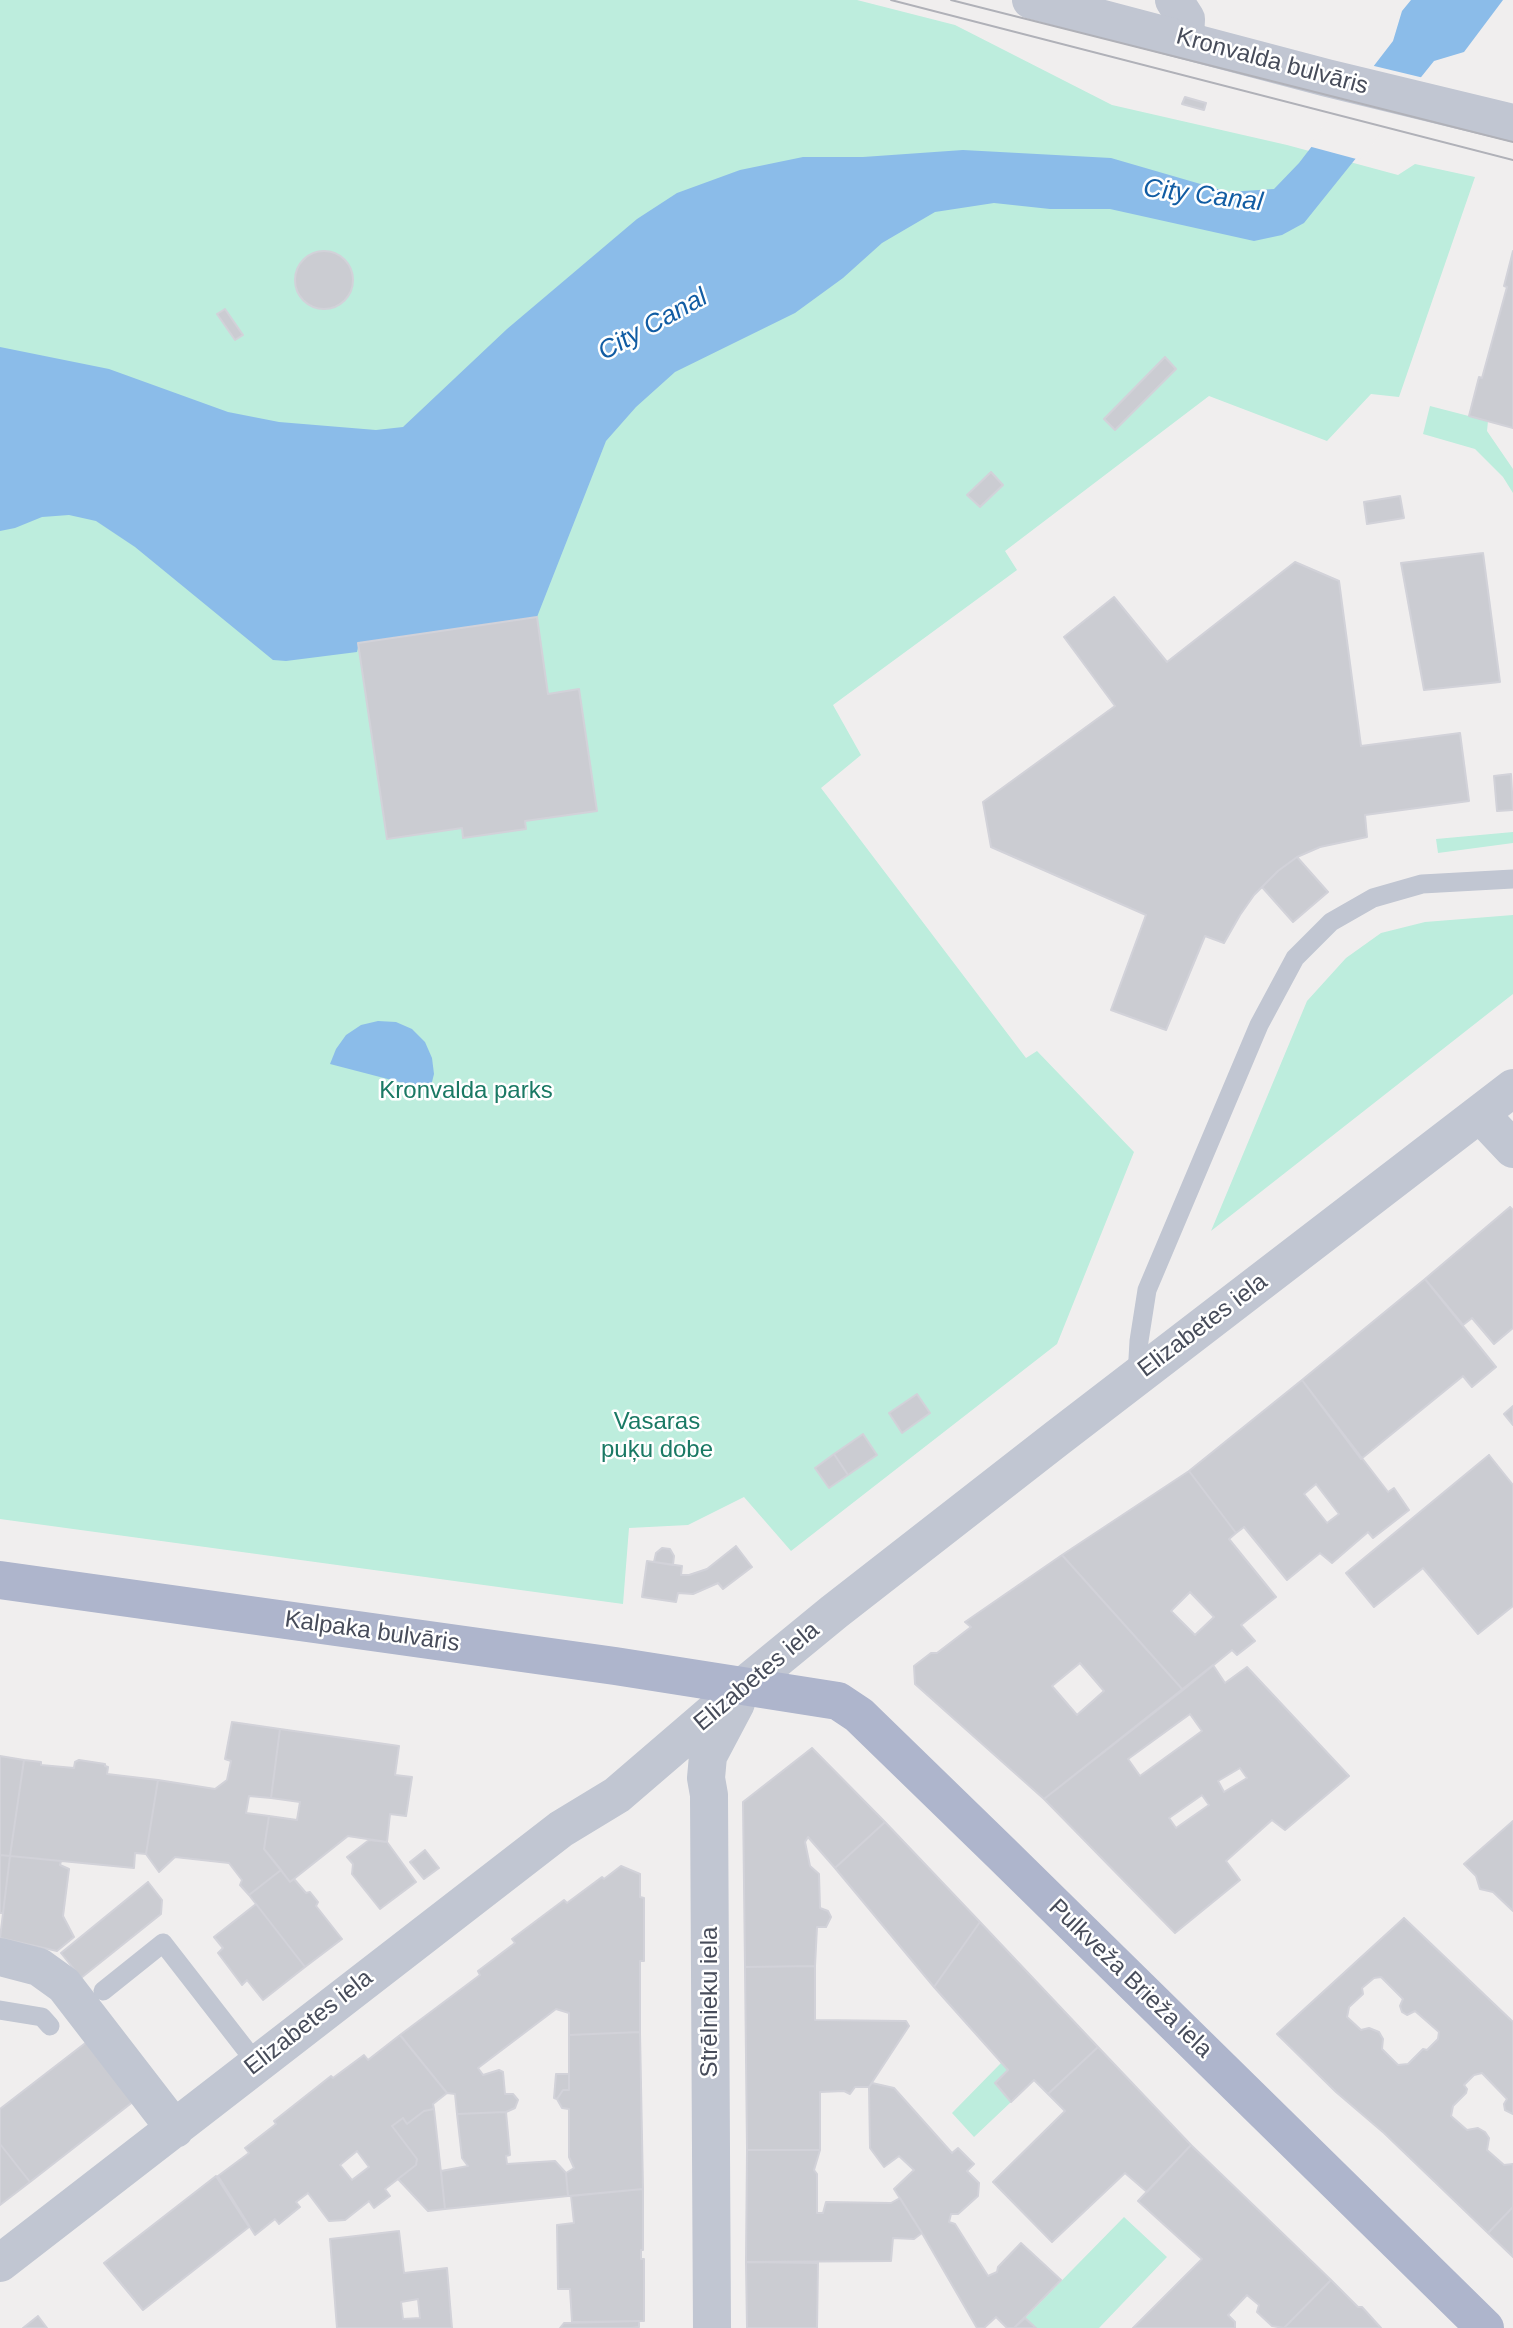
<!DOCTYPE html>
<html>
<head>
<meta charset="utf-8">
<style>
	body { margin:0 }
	canvas { display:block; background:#f0eeee }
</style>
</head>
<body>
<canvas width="1513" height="2328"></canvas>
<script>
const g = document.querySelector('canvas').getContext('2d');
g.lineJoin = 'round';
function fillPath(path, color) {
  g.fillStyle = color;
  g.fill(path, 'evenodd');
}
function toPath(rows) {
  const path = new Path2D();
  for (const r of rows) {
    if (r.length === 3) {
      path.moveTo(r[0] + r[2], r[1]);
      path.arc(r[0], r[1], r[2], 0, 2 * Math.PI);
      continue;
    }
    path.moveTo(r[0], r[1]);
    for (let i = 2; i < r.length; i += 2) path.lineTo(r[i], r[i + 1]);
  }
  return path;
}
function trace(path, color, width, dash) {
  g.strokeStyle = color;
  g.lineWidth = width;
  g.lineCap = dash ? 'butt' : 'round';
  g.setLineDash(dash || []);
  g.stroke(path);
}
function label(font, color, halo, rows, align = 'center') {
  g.font = font + ' Arial,sans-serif';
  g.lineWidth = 5;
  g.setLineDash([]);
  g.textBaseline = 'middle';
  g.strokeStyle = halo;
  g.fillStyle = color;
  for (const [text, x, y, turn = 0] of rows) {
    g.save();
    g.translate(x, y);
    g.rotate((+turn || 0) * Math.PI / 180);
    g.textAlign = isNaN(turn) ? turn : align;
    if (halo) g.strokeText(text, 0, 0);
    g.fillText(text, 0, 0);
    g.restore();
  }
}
fillPath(toPath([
	[0,0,857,0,955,25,1112,105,1287,145,1398,175,1415,164,1475,177,1399,397,1371,394,1327,441,1209,396,1005,551,1017,570,833,705,861,755,821,788,1026,1058,1037,1051,1134,1152,1057,1344,791,1551,744,1497,688,1525,629,1528,623,1604,0,1519],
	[1430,406,1488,421,1487,431,1513,469,1513,493,1503,477,1475,449,1423,434],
	[1513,832,1513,843,1438,853,1436,839],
	[1513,915,1513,994,1211,1231,1307,1001,1346,958,1381,933,1425,922],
	[1001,2063,1008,2070,995,2083,1011,2102,974,2137,952,2113],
	[1124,2217,1167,2257,1099,2328,1036,2328,1025,2318]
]), '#bdeddd');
fillPath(toPath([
	[1411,0,1503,0,1464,52,1434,61,1304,223,1282,235,1254,241,1110,209,1050,209,994,203,935,212,882,243,843,278,795,313,675,372,636,407,606,441,537,617,359,643,357,652,286,661,273,660,135,547,96,521,69,515,42,517,15,528,0,531,0,347,109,369,228,412,279,422,376,430,403,427,507,329,637,219,677,193,740,170,803,157,863,157,963,150,1111,158,1228,192,1274,189,1299,163,1393,41,1402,11],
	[378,1021,396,1022,412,1029,425,1042,432,1058,434,1074,430,1090,330,1064,336,1049,346,1035,361,1025]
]), '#8bbce9');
fillPath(toPath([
	[1370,65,1424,78,1360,160,1308,146]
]), '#f0eeee');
const building = toPath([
	[1185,97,1206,103,1204,110,1182,104,1185,97],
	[1513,251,1513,428,1469,416,1479,377,1482,378,1507,287,1504,286,1513,251],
	[324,280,29],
	[225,309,243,335,235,340,217,314,225,309],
	[1165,357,1176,369,1115,430,1104,419,1165,357],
	[991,472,1003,485,980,507,967,495,991,472],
	[1400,496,1404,518,1367,524,1364,502,1400,496],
	[1483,553,1500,682,1424,690,1401,563,1483,553],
	[1295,562,1339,581,1361,746,1460,733,1469,801,1365,815,1367,837,1320,847,1297,857,1278,871,1254,895,1240,915,1224,943,1205,936,1166,1030,1111,1010,1146,915,991,847,983,802,1115,706,1064,637,1114,597,1167,662,1295,562],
	[537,617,548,694,579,689,597,811,525,821,526,829,463,838,462,828,387,839,358,643,537,617],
	[1511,774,1513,810,1497,811,1494,776,1511,774],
	[1297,857,1328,892,1293,922,1262,887,1278,871,1297,857],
	[1510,1207,1513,1210,1513,1328,1494,1344,1472,1318,1463,1325,1425,1279,1510,1207],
	[1425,1279,1496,1367,1472,1387,1463,1376,1361,1459,1302,1380,1425,1279],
	[1302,1380,1388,1492,1394,1488,1409,1510,1373,1538,1368,1532,1332,1563,1320,1553,1287,1580,1244,1527,1236,1533,1189,1471,1302,1380],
	[1316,1484,1339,1514,1327,1523,1304,1494,1316,1484],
	[917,1394,930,1413,902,1433,889,1413,917,1394],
	[1513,1406,1513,1425,1504,1414,1513,1406],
	[863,1434,877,1455,848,1475,834,1454,863,1434],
	[834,1454,848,1475,829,1488,815,1468,834,1454],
	[1489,1455,1513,1485,1513,1606,1478,1634,1423,1568,1374,1607,1346,1573,1489,1455],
	[1189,1471,1236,1533,1229,1539,1276,1597,1241,1625,1255,1641,1237,1655,1232,1650,1183,1690,1062,1555,1189,1471],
	[1190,1592,1214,1617,1195,1635,1171,1611,1190,1592],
	[736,1546,752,1567,723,1589,718,1583,693,1594,678,1593,676,1602,642,1597,647,1561,682,1566,681,1575,689,1575,707,1569,736,1546],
	[662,1548,670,1549,674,1556,673,1565,654,1562,656,1553,662,1548],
	[1062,1555,1183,1690,1044,1799,915,1684,914,1666,931,1653,937,1653,971,1627,965,1622,1062,1555],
	[1080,1663,1104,1691,1077,1715,1052,1686,1080,1663],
	[1213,1665,1225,1683,1247,1667,1349,1776,1285,1830,1272,1820,1226,1861,1240,1880,1175,1933,1044,1799,1213,1665],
	[1190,1714,1202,1731,1140,1776,1128,1759,1190,1714],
	[1240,1768,1247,1778,1224,1792,1218,1781,1240,1768],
	[1202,1795,1209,1805,1176,1828,1169,1818,1202,1795],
	[232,1722,280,1729,271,1798,249,1796,246,1813,269,1816,264,1849,281,1870,249,1895,240,1885,242,1880,229,1863,175,1857,159,1872,146,1854,158,1780,215,1789,227,1780,231,1761,225,1759,232,1722],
	[280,1729,399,1746,395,1775,412,1777,406,1816,390,1814,387,1842,348,1836,290,1882,264,1849,269,1816,297,1820,300,1802,271,1798,280,1729],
	[812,1748,885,1822,835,1868,808,1837,805,1842,810,1866,819,1874,820,1908,828,1911,831,1917,826,1927,817,1927,815,1966,745,1967,743,1802,812,1748],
	[0,1756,24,1760,10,1856,0,1855,0,1756],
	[24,1760,41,1762,41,1765,74,1768,75,1762,79,1760,105,1764,105,1766,108,1767,107,1774,158,1780,146,1854,135,1853,134,1868,10,1856,24,1760],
	[1513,1821,1513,1911,1493,1892,1480,1889,1476,1876,1464,1864,1513,1821],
	[885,1822,980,1922,934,1987,835,1868,885,1822],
	[369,1840,387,1842,416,1882,380,1909,352,1874,353,1864,347,1857,369,1840],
	[425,1850,439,1868,424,1879,410,1862,425,1850],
	[0,1855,10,1856,3,1913,0,1913,0,1855],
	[10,1856,61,1861,60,1865,69,1869,63,1916,74,1937,57,1951,0,1938,10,1856],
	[621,1866,640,1874,640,1897,644,1898,644,1961,640,1961,640,2032,569,2035,569,2013,556,2009,478,2068,483,2075,499,2070,503,2072,505,2094,513,2094,518,2100,515,2108,506,2112,457,2114,455,2094,447,2093,400,2035,480,1975,478,1971,515,1943,512,1939,564,1900,567,1903,602,1877,604,1879,621,1866],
	[281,1870,290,1882,294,1879,306,1893,310,1892,318,1902,316,1906,342,1939,305,1967,249,1895,281,1870],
	[148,1882,162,1900,161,1914,81,1978,61,1953,148,1882],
	[256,1904,305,1967,263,2000,247,1980,242,1985,218,1953,223,1948,214,1937,256,1904],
	[1404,1918,1513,2022,1513,2114,1505,2110,1504,2104,1507,2099,1482,2073,1474,2075,1464,2085,1467,2089,1466,2093,1453,2106,1451,2116,1467,2130,1478,2128,1485,2132,1489,2138,1487,2150,1504,2165,1513,2164,1513,2207,1488,2233,1384,2133,1336,2092,1277,2034,1404,1918],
	[1381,1977,1403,1999,1400,2006,1402,2012,1407,2015,1415,2011,1439,2032,1438,2039,1427,2050,1423,2049,1408,2064,1398,2065,1382,2049,1383,2039,1379,2032,1369,2028,1361,2030,1347,2017,1349,2007,1363,1994,1362,1988,1374,1978,1381,1977],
	[980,1922,1098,2047,1048,2094,1034,2080,1011,2102,995,2083,1008,2070,934,1987,980,1922],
	[815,1966,815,2020,906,2021,909,2026,869,2087,855,2087,850,2094,844,2091,820,2092,820,2150,747,2150,745,1967,815,1966],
	[640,2032,643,2189,568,2196,566,2173,574,2168,569,2157,569,2109,562,2108,557,2099,563,2090,569,2090,569,2035,640,2032],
	[400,2035,447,2093,433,2104,434,2109,424,2111,407,2124,403,2118,392,2126,417,2159,416,2165,385,2189,390,2196,374,2208,369,2201,345,2220,329,2221,308,2193,296,2202,300,2207,279,2224,275,2219,255,2235,218,2176,249,2153,245,2148,276,2124,274,2121,331,2076,333,2078,364,2055,368,2060,400,2035],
	[357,2151,369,2167,352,2180,340,2165,357,2151],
	[88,2041,134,2101,30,2182,0,2144,0,2109,88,2041],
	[1098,2047,1191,2145,1147,2192,1125,2173,1052,2242,993,2182,1065,2111,1048,2094,1098,2047],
	[556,2074,569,2074,569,2090,563,2090,557,2099,554,2098,556,2074],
	[872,2083,894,2088,952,2153,958,2148,974,2164,967,2171,979,2183,978,2196,958,2214,951,2214,949,2222,955,2224,988,2276,997,2272,998,2267,1021,2243,1061,2280,1014,2328,1007,2328,996,2317,984,2328,977,2328,922,2233,894,2189,914,2170,899,2156,884,2167,870,2148,869,2087,872,2083],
	[434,2109,445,2209,428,2211,398,2179,416,2165,417,2159,392,2126,403,2118,407,2124,424,2111,434,2109],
	[506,2112,510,2155,506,2156,507,2164,555,2161,566,2173,568,2196,445,2209,441,2171,468,2166,462,2158,457,2114,506,2112],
	[0,2144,30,2182,0,2205,0,2144],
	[1191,2145,1331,2280,1284,2328,1272,2326,1257,2312,1259,2305,1247,2295,1228,2315,1235,2322,1235,2328,1133,2328,1202,2259,1138,2201,1191,2145],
	[747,2150,820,2150,814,2170,817,2174,817,2213,823,2213,826,2202,891,2203,900,2198,922,2233,914,2239,893,2238,891,2261,746,2262,747,2150],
	[216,2176,249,2227,143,2310,104,2263,216,2176],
	[643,2189,643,2250,641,2250,641,2259,644,2259,644,2321,572,2322,570,2289,558,2289,557,2225,574,2223,571,2196,643,2189],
	[1513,2207,1513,2257,1488,2233,1513,2207],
	[399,2231,404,2273,447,2268,452,2328,337,2328,330,2239,399,2231],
	[418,2299,420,2318,403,2319,401,2302,418,2299],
	[746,2262,818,2263,817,2328,747,2328,746,2262],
	[1331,2280,1358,2307,1362,2307,1381,2328,1284,2328,1331,2280],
	[38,2316,47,2328,23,2328,38,2316],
	[1025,2318,1036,2328,1014,2328,1025,2318],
	[639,2321,639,2327,631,2328,560,2328,564,2323,639,2321]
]);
fillPath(building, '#cbccd2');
trace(building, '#d2d2d9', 2);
trace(toPath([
	[1137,1376,1139,1341,1147,1290,1259,1025,1295,958,1331,922,1373,898,1422,884,1513,879],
	[103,1991,163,1943,257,2064],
	[0,2010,42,2017,50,2026]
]), '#c1c6d2', 19);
trace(toPath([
	[1174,0,1186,19,1185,39],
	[1480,1114,1513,1149],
	[0,1957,39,1967,64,1985,175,2129],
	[0,2263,561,1829,617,1795,745,1685,834,1612,1056,1439,1513,1088],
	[712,2328,709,1795,706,1778,708,1756,736,1703]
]), '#c1c6d2', 38);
trace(toPath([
	[1031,0,1327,78,1513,123]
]), '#c1c6d2', 38);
trace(toPath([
	[0,1580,615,1666,838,1701,859,1715,1000,1852,1485,2328]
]), '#aeb5cc', 38);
trace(toPath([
	[891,0,1513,160],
	[951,0,1513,142]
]), '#b0b1b8', 2);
label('24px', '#474c5a', '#fff', [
	["Kronvalda bulvāris",1272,62,15],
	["Elizabetes iela",1203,1326,-37],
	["Kalpaka bulvāris",372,1632,8],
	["Elizabetes iela",757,1677,-40],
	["Pulkveža Brieža iela",1130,1979,44],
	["Strēlnieku iela",710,2002,-90],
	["Elizabetes iela",309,2023,-38]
]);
label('24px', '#1a7964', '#fff', [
	["Kronvalda parks",466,1091],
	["Vasaras",657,1422],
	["puķu dobe",657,1450]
]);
label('italic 26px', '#115ca3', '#fff', [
	["City Canal",1203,196,7],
	["City Canal",653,325,-29]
]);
</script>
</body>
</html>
